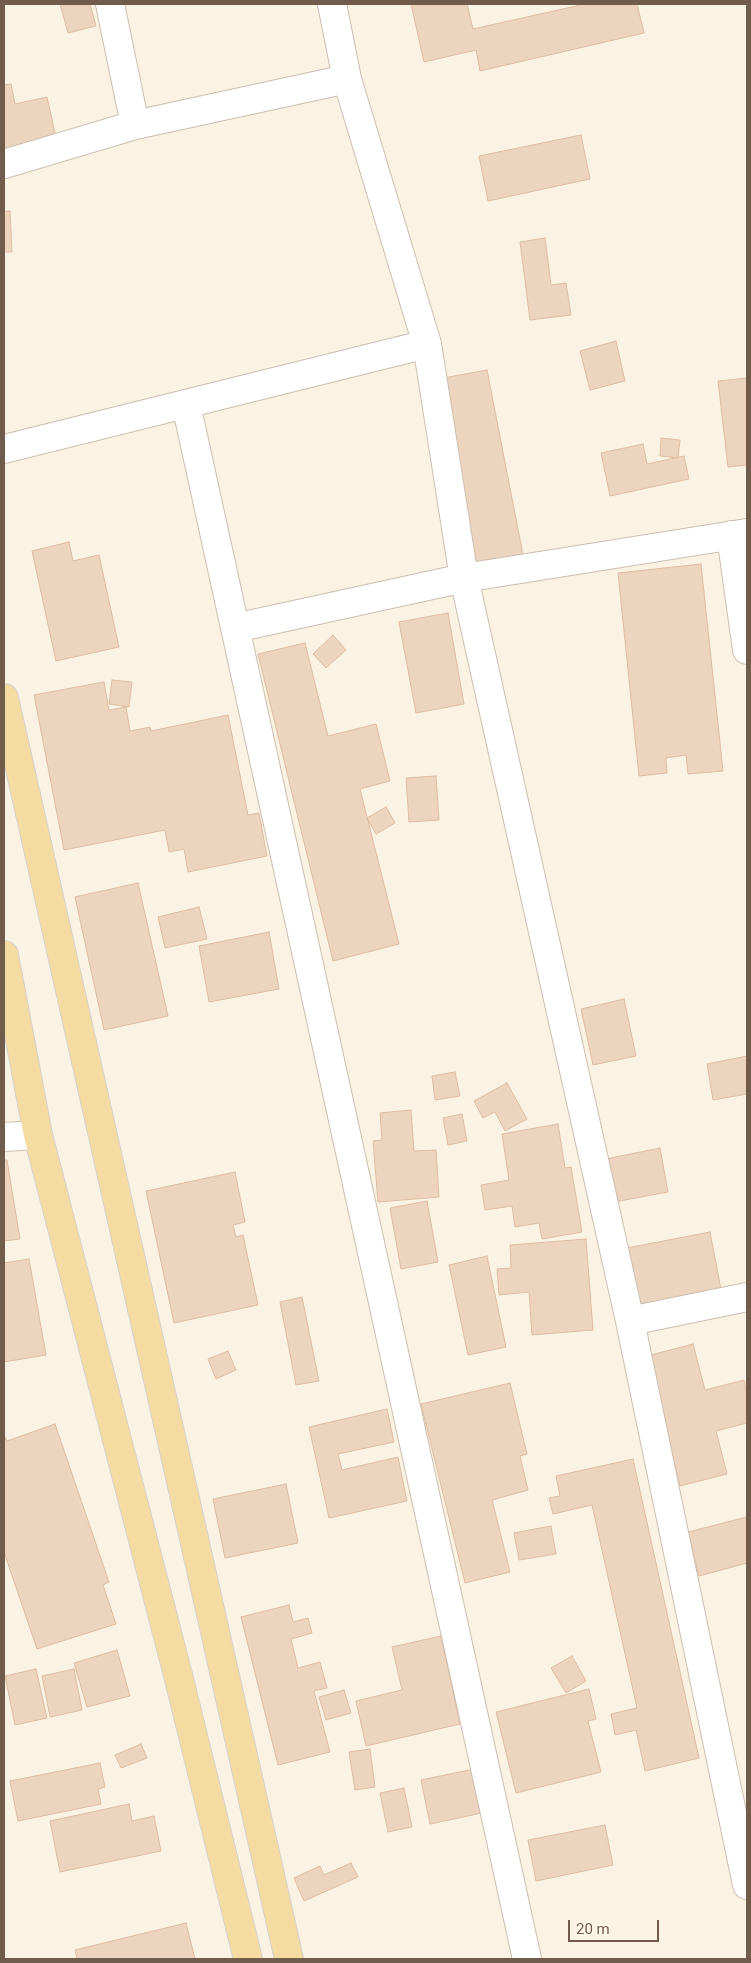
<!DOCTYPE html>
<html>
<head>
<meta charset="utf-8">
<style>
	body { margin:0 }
	#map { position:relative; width:751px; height:1963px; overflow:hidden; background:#faf3e4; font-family:Roboto,sans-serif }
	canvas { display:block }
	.frame { position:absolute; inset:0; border:5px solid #715c4c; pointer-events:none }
	.scale { position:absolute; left:568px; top:1920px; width:91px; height:22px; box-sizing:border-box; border:2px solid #715c4c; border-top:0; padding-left:6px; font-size:15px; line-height:18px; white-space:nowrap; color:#715c4c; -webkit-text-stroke:4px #fdf7ea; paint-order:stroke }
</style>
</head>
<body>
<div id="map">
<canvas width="751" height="1963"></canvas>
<div class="frame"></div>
<div class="scale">20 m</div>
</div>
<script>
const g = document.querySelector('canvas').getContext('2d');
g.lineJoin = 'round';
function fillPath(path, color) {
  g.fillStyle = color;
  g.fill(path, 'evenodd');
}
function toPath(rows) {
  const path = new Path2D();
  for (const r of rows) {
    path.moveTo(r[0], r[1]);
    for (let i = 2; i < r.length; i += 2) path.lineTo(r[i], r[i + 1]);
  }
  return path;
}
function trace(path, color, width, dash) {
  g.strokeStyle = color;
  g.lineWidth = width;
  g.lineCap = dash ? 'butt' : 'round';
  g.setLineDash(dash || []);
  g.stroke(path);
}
const building = toPath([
	[60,4,90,4,96,26,68,33,60,4],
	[411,4,467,4,473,29,585,4,637,4,644,33,480,71,476,50,424,62,411,4],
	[11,84,15,104,47,97,58,146,4,157,4,85,11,84],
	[581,135,590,179,488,201,479,156,581,135],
	[4,211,10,211,12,252,4,252,4,211],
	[545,238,551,285,566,283,571,315,530,320,520,242,545,238],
	[616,341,625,381,590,390,580,351,616,341],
	[487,370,525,565,476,574,438,379,487,370],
	[747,378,747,465,728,467,718,381,747,378],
	[661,438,680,440,678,458,660,456,661,438],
	[643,444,647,464,684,456,689,479,610,496,601,453,643,444],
	[69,542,73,561,99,555,119,647,56,661,32,551,69,542],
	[701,564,723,771,688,774,686,755,666,758,667,773,639,776,618,573,701,564],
	[448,613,464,704,416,713,399,622,448,613],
	[333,635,346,650,326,668,313,654,333,635],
	[305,643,328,736,376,724,390,781,360,789,399,944,333,961,258,654,305,643],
	[112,680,132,682,129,707,109,704,112,680],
	[104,682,109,710,126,707,130,731,150,727,151,731,228,715,248,815,259,813,267,856,188,872,184,849,169,852,165,830,64,850,34,695,104,682],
	[436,776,439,820,409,822,406,778,436,776],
	[386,807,395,823,376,834,367,818,386,807],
	[138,883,168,1016,104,1030,75,897,138,883],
	[199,907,207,939,165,948,158,917,199,907],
	[269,932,279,989,209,1002,199,946,269,932],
	[624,999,636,1056,593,1065,581,1009,624,999],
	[747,1056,747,1094,713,1100,707,1064,747,1056],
	[455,1072,460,1096,435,1100,432,1076,455,1072],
	[507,1083,527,1119,505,1131,495,1112,483,1118,474,1101,507,1083],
	[411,1110,414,1151,436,1150,439,1197,378,1202,373,1141,382,1140,380,1113,411,1110],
	[462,1114,467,1141,448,1145,443,1118,462,1114],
	[558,1124,565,1168,571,1167,582,1232,542,1239,539,1223,515,1227,512,1206,485,1210,481,1185,509,1180,502,1134,558,1124],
	[660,1148,668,1192,614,1202,606,1159,660,1148],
	[4,1160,7,1160,20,1239,4,1241,4,1160],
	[235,1172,245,1222,233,1225,236,1237,243,1235,258,1305,174,1323,146,1191,235,1172],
	[427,1201,438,1262,401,1269,390,1208,427,1201],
	[710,1232,723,1300,640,1316,627,1248,710,1232],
	[586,1239,593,1330,532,1335,529,1292,499,1295,497,1269,511,1268,510,1245,586,1239],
	[487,1256,506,1347,468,1355,449,1265,487,1256],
	[29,1259,46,1355,4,1362,4,1263,29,1259],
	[302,1297,319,1381,296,1385,280,1302,302,1297],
	[693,1344,705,1390,744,1380,747,1395,747,1423,716,1431,727,1474,680,1486,647,1356,693,1344],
	[228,1351,236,1370,216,1379,208,1359,228,1351],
	[510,1383,527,1454,520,1456,528,1490,492,1500,510,1572,465,1583,421,1404,510,1383],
	[387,1409,394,1442,338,1454,342,1470,398,1457,407,1501,329,1518,309,1427,387,1409],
	[55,1424,109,1582,103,1585,116,1624,37,1649,4,1552,4,1435,7,1441,55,1424],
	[633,1459,699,1758,645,1771,636,1730,615,1735,611,1714,637,1708,592,1505,553,1514,549,1498,560,1496,556,1476,633,1459],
	[286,1484,298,1543,225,1558,213,1499,286,1484],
	[747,1517,747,1563,699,1576,688,1532,747,1517],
	[551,1526,556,1554,519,1560,514,1533,551,1526],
	[289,1605,293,1622,308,1618,312,1633,291,1639,298,1668,320,1662,327,1688,314,1691,330,1752,278,1765,241,1617,289,1605],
	[441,1636,460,1724,366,1746,356,1701,402,1690,392,1647,441,1636],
	[117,1650,130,1696,87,1707,74,1663,117,1650],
	[572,1656,586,1681,566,1693,551,1668,572,1656],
	[36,1669,47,1718,15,1725,5,1676,36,1669],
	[74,1669,82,1710,50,1717,42,1676,74,1669],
	[589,1689,596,1719,588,1721,601,1772,516,1793,496,1712,589,1689],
	[344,1690,351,1713,326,1720,319,1697,344,1690],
	[141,1744,147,1758,121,1768,115,1755,141,1744],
	[370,1749,375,1787,355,1790,349,1752,370,1749],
	[100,1763,105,1787,98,1789,101,1804,18,1821,10,1781,100,1763],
	[474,1769,482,1813,430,1824,421,1780,474,1769],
	[404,1788,412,1827,388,1832,380,1793,404,1788],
	[129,1804,132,1821,154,1816,161,1851,60,1872,50,1821,129,1804],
	[605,1825,613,1865,536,1881,528,1840,605,1825],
	[351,1863,358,1877,304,1901,294,1878,320,1866,324,1875,351,1863],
	[186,1923,195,1959,77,1959,75,1950,186,1923]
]);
fillPath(building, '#edd4be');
trace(building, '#dfbca0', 1);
const street = toPath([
	[110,4,135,125],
	[4,164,135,125,347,79],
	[427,344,464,578,630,1321,747,1885],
	[186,404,527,1959],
	[4,449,427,344,347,79,332,4],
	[731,535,747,650],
	[235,628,464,578,747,533],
	[4,1137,38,1135],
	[630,1321,747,1297]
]);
const primary = toPath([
	[4,698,289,1959],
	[4,955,38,1135,178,1675,248,1959]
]);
trace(street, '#cdbeaf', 30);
trace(primary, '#d7d1cd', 30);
trace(street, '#fff', 28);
trace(primary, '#f4dba2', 28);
</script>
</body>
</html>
